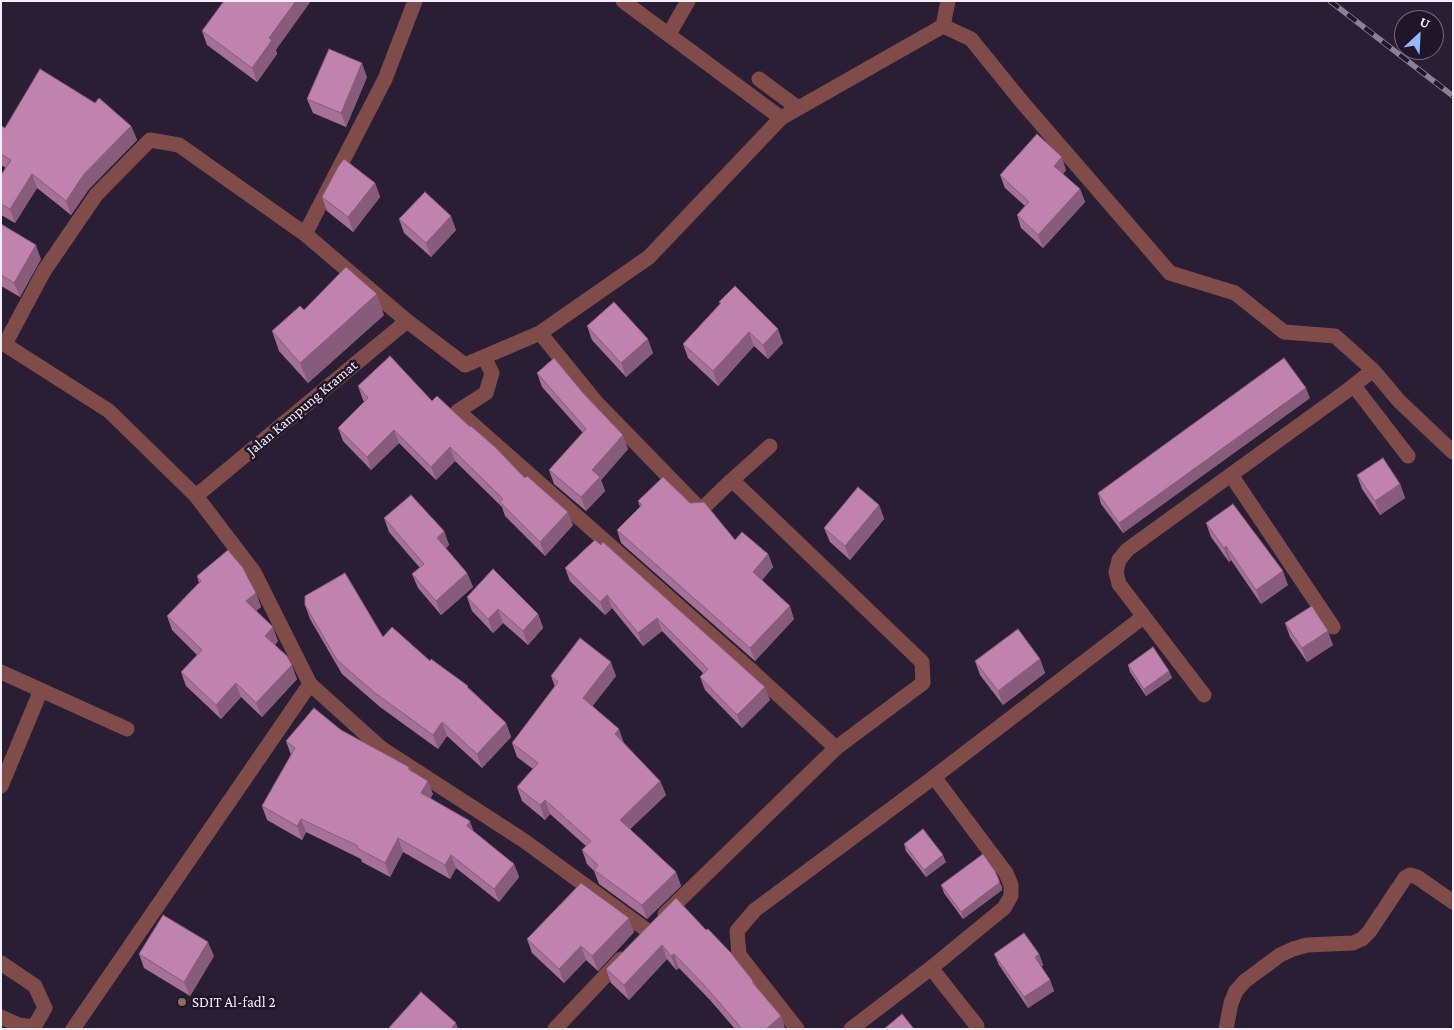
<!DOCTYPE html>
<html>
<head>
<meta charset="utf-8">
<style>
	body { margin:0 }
	#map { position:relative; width:1454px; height:1030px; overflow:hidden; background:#2a1e34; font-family:"Crimson Pro",serif }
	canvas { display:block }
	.frame { position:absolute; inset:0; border:2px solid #f4edfc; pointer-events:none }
	.north { position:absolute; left:1394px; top:10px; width:50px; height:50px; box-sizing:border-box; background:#201529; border:1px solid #756b7d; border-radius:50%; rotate:25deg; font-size:14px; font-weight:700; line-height:20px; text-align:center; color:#f4edfc }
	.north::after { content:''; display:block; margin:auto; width:18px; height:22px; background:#94b7fd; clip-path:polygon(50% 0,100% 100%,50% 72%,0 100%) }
</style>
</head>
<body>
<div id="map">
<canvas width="1454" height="1030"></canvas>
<div class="frame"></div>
<div class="north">U</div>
</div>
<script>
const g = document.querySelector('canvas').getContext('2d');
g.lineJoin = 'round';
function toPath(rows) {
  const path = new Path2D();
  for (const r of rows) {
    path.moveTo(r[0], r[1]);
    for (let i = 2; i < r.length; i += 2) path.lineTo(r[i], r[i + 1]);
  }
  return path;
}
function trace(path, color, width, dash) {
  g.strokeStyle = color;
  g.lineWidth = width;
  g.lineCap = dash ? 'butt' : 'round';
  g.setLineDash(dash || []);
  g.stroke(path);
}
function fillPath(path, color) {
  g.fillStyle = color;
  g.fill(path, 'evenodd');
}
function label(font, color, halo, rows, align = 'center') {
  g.font = font + ' "Crimson Pro",serif';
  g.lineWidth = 5;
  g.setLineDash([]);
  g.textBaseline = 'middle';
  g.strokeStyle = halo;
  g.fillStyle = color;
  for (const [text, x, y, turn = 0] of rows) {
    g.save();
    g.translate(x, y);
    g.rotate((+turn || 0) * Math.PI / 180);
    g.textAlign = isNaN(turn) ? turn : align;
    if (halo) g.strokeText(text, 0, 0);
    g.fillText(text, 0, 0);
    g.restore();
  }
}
trace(toPath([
	[623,1,781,118],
	[943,26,948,1],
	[669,34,688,1],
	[759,79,798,108],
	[305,234,385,79,415,1],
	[540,333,596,402,698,507,705,506,732,480,770,446],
	[1,342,109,411,196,496,254,572,310,684,381,748,523,840,648,931],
	[5,344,44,271,96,195,150,140,179,145,305,234,407,321,465,365,540,333,649,257,781,118,943,26,971,39,1022,102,1170,273,1235,293,1284,332,1335,336,1373,370,1399,401,1453,452],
	[484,357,492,373,486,393,458,411,751,670,836,748],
	[1354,386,1408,456],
	[1231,475,1333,627],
	[196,496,407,321],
	[1,672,127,729],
	[1204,695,1119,584,1116,572,1119,560,1127,550,1348,390,1373,370],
	[1,786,41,690],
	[665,914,836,748,923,683,922,662,732,480],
	[1,963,35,986,45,1008,34,1027,19,1025,1,1017],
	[931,968,977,1026],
	[73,1029,310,684],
	[555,1029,621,959],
	[797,1029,739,955,737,931,755,910,934,777],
	[851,1029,931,968,1004,908,1011,896,1011,885,1006,873,934,777,1143,617],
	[1226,1029,1231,1003,1236,991,1245,981,1280,955,1293,949,1307,945,1353,943,1362,939,1369,932,1405,878,1410,875,1417,877,1453,902]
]), '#7f4c4a', 15);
const rail = toPath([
	[1330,1,1453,96]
]);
trace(rail, '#8b8194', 5.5);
trace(rail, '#201529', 4, [11]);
fillPath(toPath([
	[202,31,276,50,277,54,257,82,207,45],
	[367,77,346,127,313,113,307,99],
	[1,126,5,128,131,126,137,140,89,189,71,215,37,188,15,223,1,215,1,175,6,168,1,165],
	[1066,170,1063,174,1080,189,1085,202,1043,248,1021,228,1017,215,1025,206,1005,188,1000,175],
	[375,183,380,197,353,232,327,211,322,197],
	[399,219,456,230,431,257,404,233],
	[1,224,41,259,20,297,1,286],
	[719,302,783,343,768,359,754,346,718,386,688,358,683,344,720,304],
	[304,310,384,315,308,383,279,351,272,331],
	[587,326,653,353,626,377,592,340],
	[537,373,628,449,601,480,605,491,586,511,554,484,549,470,583,433,542,387],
	[358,386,432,401,573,525,545,556,505,516,502,507,455,461,436,480,399,443,371,470,343,441,338,428,364,402,363,400],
	[1310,398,1123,533,1101,504,1098,493],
	[1357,475,1400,484,1405,498,1380,515,1362,489],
	[638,501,690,503,735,540,768,554,773,567,762,580,794,619,755,661,621,543,617,530,640,507],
	[879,505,884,519,850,560,830,542,824,528],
	[384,518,444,531,449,545,446,548,467,573,473,587,441,615,418,588,412,574,420,568,389,532],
	[1206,523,1288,585,1261,604,1231,560,1229,562,1211,537],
	[595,540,770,700,742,728,705,690,700,677,703,673,662,631,643,646,612,608,605,615,570,581,565,568],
	[197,576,256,593,261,607,256,611,278,641,275,645,297,679,262,717,241,697,221,719,186,686,181,672,197,655,172,630,167,616,199,583],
	[467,597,538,614,543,628,528,645,503,623,493,633,472,611],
	[305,605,383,637,430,661,470,689,506,723,511,737,482,768,447,736,438,749,380,707,342,674,310,619],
	[1285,623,1333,645,1307,662,1290,637],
	[1040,659,1045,673,1003,705,980,675,975,661],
	[1128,665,1169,671,1172,678,1146,696,1130,672],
	[551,676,616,676,592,706,624,743,660,781,666,795,630,829,676,872,681,886,647,919,599,884,594,871,587,864,582,850,586,846,550,814,545,820,522,801,517,787,533,769,517,757,512,743,555,687],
	[341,730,409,767,411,771,433,794,430,798,473,831,514,864,519,877,499,902,456,868,450,879,403,852,390,877,362,862,361,859,306,832,302,840,267,820,262,806,291,755,286,741],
	[904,844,946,862,926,877,906,851],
	[941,885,1002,887,1002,890,963,919,944,893],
	[676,898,753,981,755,985,781,1016,785,1029,735,1029,710,1000,679,968,676,970,667,959,629,1000,611,983,606,969],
	[634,932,598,971,586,960,564,983,532,953,527,939],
	[139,954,214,956,190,996,144,968],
	[994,954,1039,954,1043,965,1041,967,1050,980,1054,991,1028,1008,999,965]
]), '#a57196');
fillPath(toPath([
	[296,1,311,1,276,50,277,54,257,82,252,68,269,38],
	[362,63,367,77,346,127,341,113],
	[131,126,137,140,89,189,71,215,66,201,84,174],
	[1062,157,1066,170,1059,179,1054,166],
	[32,174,37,188,15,223,10,209],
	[375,183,380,197,353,232,348,217],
	[1080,189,1085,202,1043,248,1038,235],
	[451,216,456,230,431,257,426,243],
	[36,245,41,259,20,297,14,283],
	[377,294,384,315,308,383,300,363],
	[778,329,783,343,768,359,763,345],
	[749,332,754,346,718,386,713,371],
	[648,339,653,353,626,377,621,363],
	[1306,388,1310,398,1123,533,1119,523],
	[394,430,399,443,371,470,367,457],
	[623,435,628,449,601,480,605,491,586,511,581,497,592,470],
	[450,447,455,461,436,480,431,467],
	[1400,484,1405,498,1380,515,1375,501],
	[879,505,884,519,850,560,845,546],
	[568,512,573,525,545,556,540,542],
	[444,531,449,545,442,552,437,538],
	[1226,546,1231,560,1229,562,1224,548],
	[768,554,773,567,758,585,753,572],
	[1283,571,1288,585,1261,604,1256,590],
	[467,573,473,587,441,615,436,601],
	[256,593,261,607,251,615,246,601],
	[607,595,612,608,605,615,600,602],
	[790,606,794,619,755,661,750,648],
	[498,609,503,623,493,633,488,619],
	[538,614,543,628,528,645,523,631],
	[657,618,662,631,643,646,638,633],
	[273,627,278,641,270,650,265,636],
	[1328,631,1333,645,1307,662,1302,648],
	[1040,659,1045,673,1003,705,998,691],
	[611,662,616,676,588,712,583,698],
	[292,665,297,679,262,717,256,703],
	[1169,671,1172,678,1146,696,1144,689],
	[236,683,241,697,221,719,216,705],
	[765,687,770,700,742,728,737,715],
	[442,722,447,736,438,749,433,735],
	[506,723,511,737,482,768,477,754],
	[619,729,624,743,615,734],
	[428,781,433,794,426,807,421,793],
	[660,781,666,795,625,834,620,820],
	[545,800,550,814,545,820,540,805],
	[301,819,306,832,302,840,297,826],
	[470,821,475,835,467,826],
	[398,838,403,852,390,877,385,863],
	[451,855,456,868,450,879,445,865],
	[943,855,946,862,926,877,924,870],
	[514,864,519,877,499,902,494,889],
	[676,872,681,886,647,919,642,905],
	[999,880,1002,887,1002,890,963,919,961,912],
	[629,918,634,932,598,971,592,956],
	[208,942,214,956,190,996,184,982],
	[662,945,667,959,629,1000,624,985],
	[581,946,586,960,564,983,559,969],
	[674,954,679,968,676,970,671,956],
	[1039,954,1043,965,1039,969,1035,957],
	[1050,980,1054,991,1028,1008,1024,997],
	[781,1016,785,1029,766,1029],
	[456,1023,458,1029,451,1029]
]), '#865c7a');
const building = toPath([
	[224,1,296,1,269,38,272,40,252,68,202,31,224,1],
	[329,49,362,63,341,113,307,99,329,49],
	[40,69,95,103,99,98,131,126,84,174,66,201,32,174,10,209,1,204,1,175,11,160,1,154,1,126,5,128,40,69],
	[1037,134,1062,157,1054,166,1080,189,1038,235,1017,215,1029,202,1000,175,1037,134],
	[344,159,375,183,348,217,322,197,338,167,344,159],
	[425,192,451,216,426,243,399,219,425,192],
	[1,224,36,245,14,283,1,275,1,224],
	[346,267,377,294,300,363,272,331,300,306,304,310,346,267],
	[735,286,778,329,763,345,749,332,713,371,683,344,721,303,719,302,735,286],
	[614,302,648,339,621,363,587,326,614,302],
	[390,356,432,401,437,396,470,427,471,426,495,447,525,478,527,476,568,512,540,542,500,502,503,499,450,447,431,467,394,430,367,457,338,428,368,398,358,386,390,356],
	[554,358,584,394,623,435,592,470,600,477,581,497,549,470,586,429,537,373,554,358],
	[1284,358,1306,388,1119,523,1098,493,1284,358],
	[1383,458,1400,484,1375,501,1357,475,1383,458],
	[663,477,690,503,704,502,735,540,742,532,768,554,753,572,790,606,750,648,617,530,642,505,638,501,663,477],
	[858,487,879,505,845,546,824,528,858,487],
	[411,495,444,531,437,538,467,573,436,601,412,574,424,564,384,518,411,495],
	[1233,504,1283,571,1256,590,1226,546,1224,548,1206,523,1233,504],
	[595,540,601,545,603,542,765,687,737,715,700,677,708,669,657,618,638,633,607,595,600,602,565,568,595,540],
	[228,550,243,568,256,593,246,601,273,627,265,636,287,656,292,665,256,703,236,683,216,705,181,672,202,650,167,616,201,581,197,576,228,550],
	[493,569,538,614,523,631,498,609,488,619,467,597,493,569],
	[345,573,383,637,392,627,430,661,431,659,468,686,467,687,506,723,477,754,442,722,433,735,375,693,337,660,305,605,305,596,345,573],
	[1312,606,1328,631,1302,648,1285,623,1312,606],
	[1018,629,1040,659,998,691,975,661,1018,629],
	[580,638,611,662,583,698,619,729,615,734,660,781,620,820,676,872,642,905,594,870,598,865,582,850,591,841,545,800,540,805,517,787,538,763,512,743,558,682,551,676,580,638],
	[1153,647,1169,671,1144,689,1128,665,1153,647],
	[314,708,341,730,409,767,408,769,428,781,421,793,470,821,467,826,514,864,494,889,451,855,445,865,398,838,385,863,357,848,358,846,301,819,297,826,262,806,295,748,286,741,314,708],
	[923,829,943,855,924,870,904,844,923,829],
	[983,854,995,871,999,880,999,883,961,912,941,885,983,854],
	[581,883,629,918,592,956,581,946,559,969,527,939,581,883],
	[676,898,706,930,708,929,731,953,753,981,752,982,781,1016,766,1029,742,1029,705,986,674,954,671,956,662,945,624,985,606,969,676,898],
	[163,915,208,942,184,982,139,954,163,915],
	[1024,933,1039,954,1035,957,1050,980,1024,997,994,954,1024,933],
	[421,992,456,1023,451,1029,388,1029,421,992],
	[902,1014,914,1029,884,1029,902,1014]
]);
fillPath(building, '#c083ae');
trace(building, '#865c7a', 1);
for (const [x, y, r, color] of [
	[182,1002,5,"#8d6e63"]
]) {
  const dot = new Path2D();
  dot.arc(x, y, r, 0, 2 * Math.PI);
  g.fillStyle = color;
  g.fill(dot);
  trace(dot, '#201529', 2);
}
label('15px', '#f4edfc', '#201529', [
	["Jalan Kampung Kramat",302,408,-40]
]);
label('15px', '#f4edfc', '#201529', [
	["SDIT Al-fadl 2",192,1002]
], 'left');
</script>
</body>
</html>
